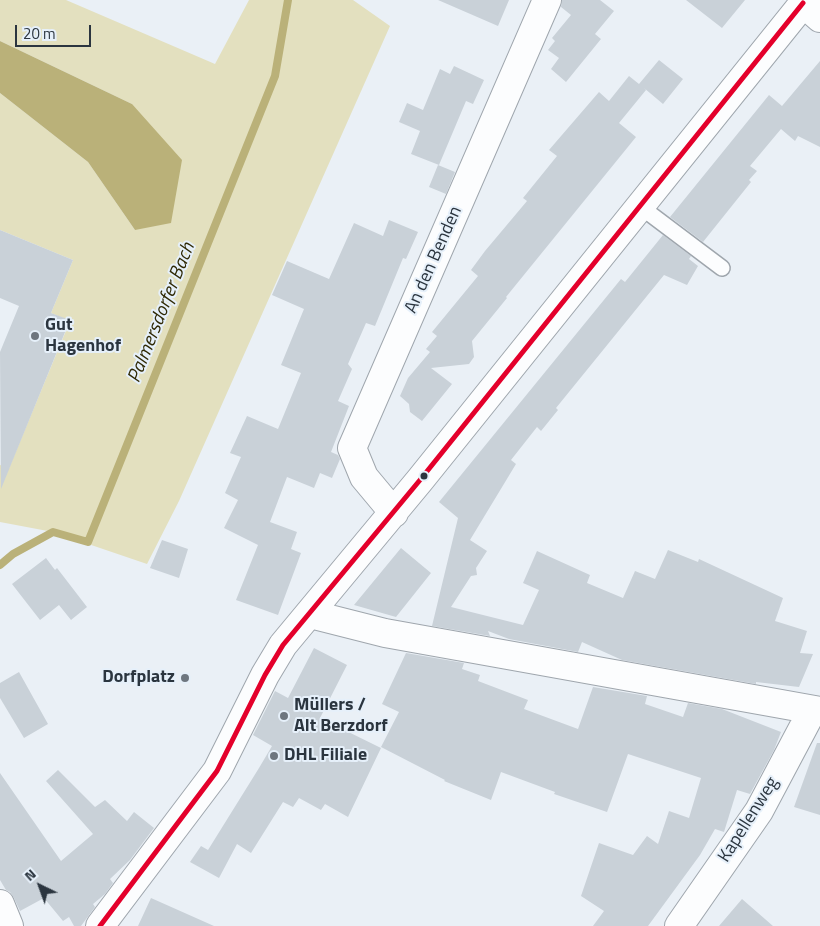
<!DOCTYPE html>
<html>
<head>
<meta charset="utf-8">
<style>
	body { margin:0 }
	#map { position:relative; width:820px; height:926px; overflow:hidden; background:#eaf0f6; font-family:"Titillium Web",sans-serif }
	canvas { display:block }
	.north { position:absolute; left:15px; top:861px; width:50px; height:50px; -webkit-text-stroke:4px #e6f0fa; paint-order:stroke; rotate:318deg; font-size:14px; font-weight:700; line-height:20px; text-align:center; color:#2b353f }
	.north::after { content:''; display:block; margin:auto; width:18px; height:22px; background:#2b353f; clip-path:polygon(50% 0,100% 100%,50% 72%,0 100%) }
	.scale { position:absolute; left:15px; top:25px; width:76px; height:22px; box-sizing:border-box; border:2px solid #2b353f; border-top:0; padding-left:6px; font-size:15px; line-height:18px; white-space:nowrap; color:#2b353f; -webkit-text-stroke:4px #e6f0fa; paint-order:stroke }
</style>
</head>
<body>
<div id="map">
<canvas width="820" height="926"></canvas>
<div class="north">N</div>
<div class="scale">20 m</div>
</div>
<script>
const g = document.querySelector('canvas').getContext('2d');
g.lineJoin = 'round';
function fillPath(path, color) {
  g.fillStyle = color;
  g.fill(path, 'evenodd');
}
function toPath(rows) {
  const path = new Path2D();
  for (const r of rows) {
    path.moveTo(r[0], r[1]);
    for (let i = 2; i < r.length; i += 2) path.lineTo(r[i], r[i + 1]);
  }
  return path;
}
function trace(path, color, width, dash) {
  g.strokeStyle = color;
  g.lineWidth = width;
  g.lineCap = dash ? 'butt' : 'round';
  g.setLineDash(dash || []);
  g.stroke(path);
}
function label(font, color, halo, rows, align = 'center') {
  g.font = font + ' "Titillium Web",sans-serif';
  g.lineWidth = 4;
  g.setLineDash([]);
  g.textBaseline = 'middle';
  g.strokeStyle = halo;
  g.fillStyle = color;
  for (const [text, x, y, turn = 0] of rows) {
    g.save();
    g.translate(x, y);
    g.rotate((+turn || 0) * Math.PI / 180);
    g.textAlign = isNaN(turn) ? turn : align;
    if (halo) g.strokeText(text, 0, 0);
    g.fillText(text, 0, 0);
    g.restore();
  }
}
fillPath(toPath([
	[0,0,66,0,215,64,249,0,353,0,390,26,179,501,147,564,53,532,0,522,0,465,9,468,70,321,51,313,73,260,0,230,0,93,88,162,135,230,132,104,0,41]
]), '#e3e0bf');
fillPath(toPath([
	[0,41,132,104,182,160,171,223,135,230,88,162,0,93]
]), '#bab179');
trace(toPath([
	[0,565,13,554,53,532,88,542,275,76,288,0]
]), '#bab179', 8);
fillPath(toPath([
	[438,0,509,0,498,26],
	[562,0,600,0,614,11,595,34,601,39,566,82,551,69,559,58,548,50,555,41,552,38,571,15,561,7],
	[686,0,745,0,722,28],
	[659,60,683,79,663,104,644,88,646,90,619,123,636,137,506,297,507,298,472,341,474,357,469,364,431,368,452,384,422,421,410,412,409,404,400,396,408,378,430,352,426,349,437,336,432,332,478,276,471,270,485,251,527,201,523,198,557,156,549,150,599,92,609,101,629,76,639,84],
	[820,61,820,147,798,136,795,141,781,129,750,166,757,171,749,180,751,182,703,242,670,217,769,95,782,106],
	[454,66,484,80,473,104,466,101,439,165,411,154,420,131,399,122,407,103,423,110,440,69,450,74],
	[438,165,455,172,446,194,429,187],
	[389,220,418,232,406,259,403,258,375,326,366,323,348,364,352,369,338,401,349,406,331,452,338,455,340,459,332,478,320,473,314,488,287,477,270,522,297,532,291,549,301,553,278,615,236,600,258,545,224,528,238,500,225,493,241,457,230,453,247,416,278,429,301,373,281,365,304,309,272,295,287,261,329,279,354,223,383,236],
	[0,230,73,260,51,313,70,320,1,489,0,352,19,306,0,298],
	[663,235,691,256,689,259,698,266,687,285,664,275,556,408,558,410,541,431,537,427,511,460,516,464,470,540,487,551,476,568,477,575,471,576,451,607,523,625,539,590,523,583,537,551,590,575,587,583,623,598,635,571,655,579,668,550,698,562,699,559,783,598,775,621,807,631,800,653,813,654,799,687,756,682,756,684,622,660,582,642,578,652,509,639,488,631,490,636,432,626,458,518,439,502,621,279,625,282],
	[162,540,188,549,179,578,150,568],
	[401,548,431,573,396,617,354,605],
	[46,558,55,570,57,568,87,607,71,620,59,605,40,620,12,584],
	[314,648,347,665,320,718,381,748,348,817,325,804,321,810,299,798,293,807,283,802,251,853,237,844,219,878,190,862,201,846,208,850,259,768,272,746,253,735,275,691,288,698],
	[406,653,464,663,462,669,480,675,478,681,528,700,524,709,578,729,593,687,647,696,645,704,683,717,688,703,722,709,781,732,774,750,750,794,737,790,724,832,715,829,700,855,648,926,593,926,604,911,581,896,599,843,633,855,647,836,658,844,669,811,689,818,701,778,628,754,607,812,554,794,555,792,501,772,491,800,444,781,445,780,381,747,399,712,382,704],
	[19,672,48,724,24,738,0,698,0,683],
	[817,743,820,743,820,815,794,807],
	[58,770,95,807,105,800,127,821,134,812,154,828,130,860,110,879,113,883,105,894,93,904,95,907,81,926,74,926,69,917,63,921,44,898,20,911,14,898,10,892,6,890,0,880,0,773,61,861,93,834,46,781],
	[151,898,214,926,138,926],
	[742,899,773,926,719,926]
]), '#c9d1d8');
const lane = toPath([
	[641,207,722,268]
]);
const street = toPath([
	[803,3,820,18],
	[394,513,364,477,352,448,547,0],
	[310,614,385,633,820,711],
	[0,904,9,926],
	[100,926,217,771,265,675,283,645,420,480,806,0],
	[679,926,759,811,812,711]
]);
trace(lane, '#9fa6ad', 18);
trace(street, '#9fa6ad', 30);
trace(lane, '#fcfdfe', 15);
trace(street, '#fcfdfe', 28);
trace(toPath([
	[100,926,217,771,265,675,283,645,420,480,803,3]
]), '#e4002b', 5);
for (const [x, y, r, color] of [
	[35,336,5,"#6e767f"],
	[424,476,4.5,"#2b353f"],
	[185,678,5,"#6e767f"],
	[284,716,5,"#6e767f"],
	[274,756,5,"#6e767f"]
]) {
  const dot = new Path2D();
  dot.arc(x, y, r, 0, 2 * Math.PI);
  g.fillStyle = color;
  g.fill(dot);
  trace(dot, '#e6f0fa', 2);
}
label('18px', '#2b353f', '#e6f0fa', [
	["An den Benden",434,260,-66],
	["Kapellenweg",749,820,-58]
]);
label('bold 18px', '#2b353f', '#e6f0fa', [
	["Gut",45,326],
	["Hagenhof",45,347],
	["Dorfplatz",175,678,"right"],
	["Müllers /",294,706],
	["Alt Berzdorf",294,727],
	["DHL Filiale",284,756]
], 'left');
label('italic 19px', '#302a05', '#e6f0fa', [
	["Palmersdorfer Bach",162,313,-68]
]);
</script>
</body>
</html>
